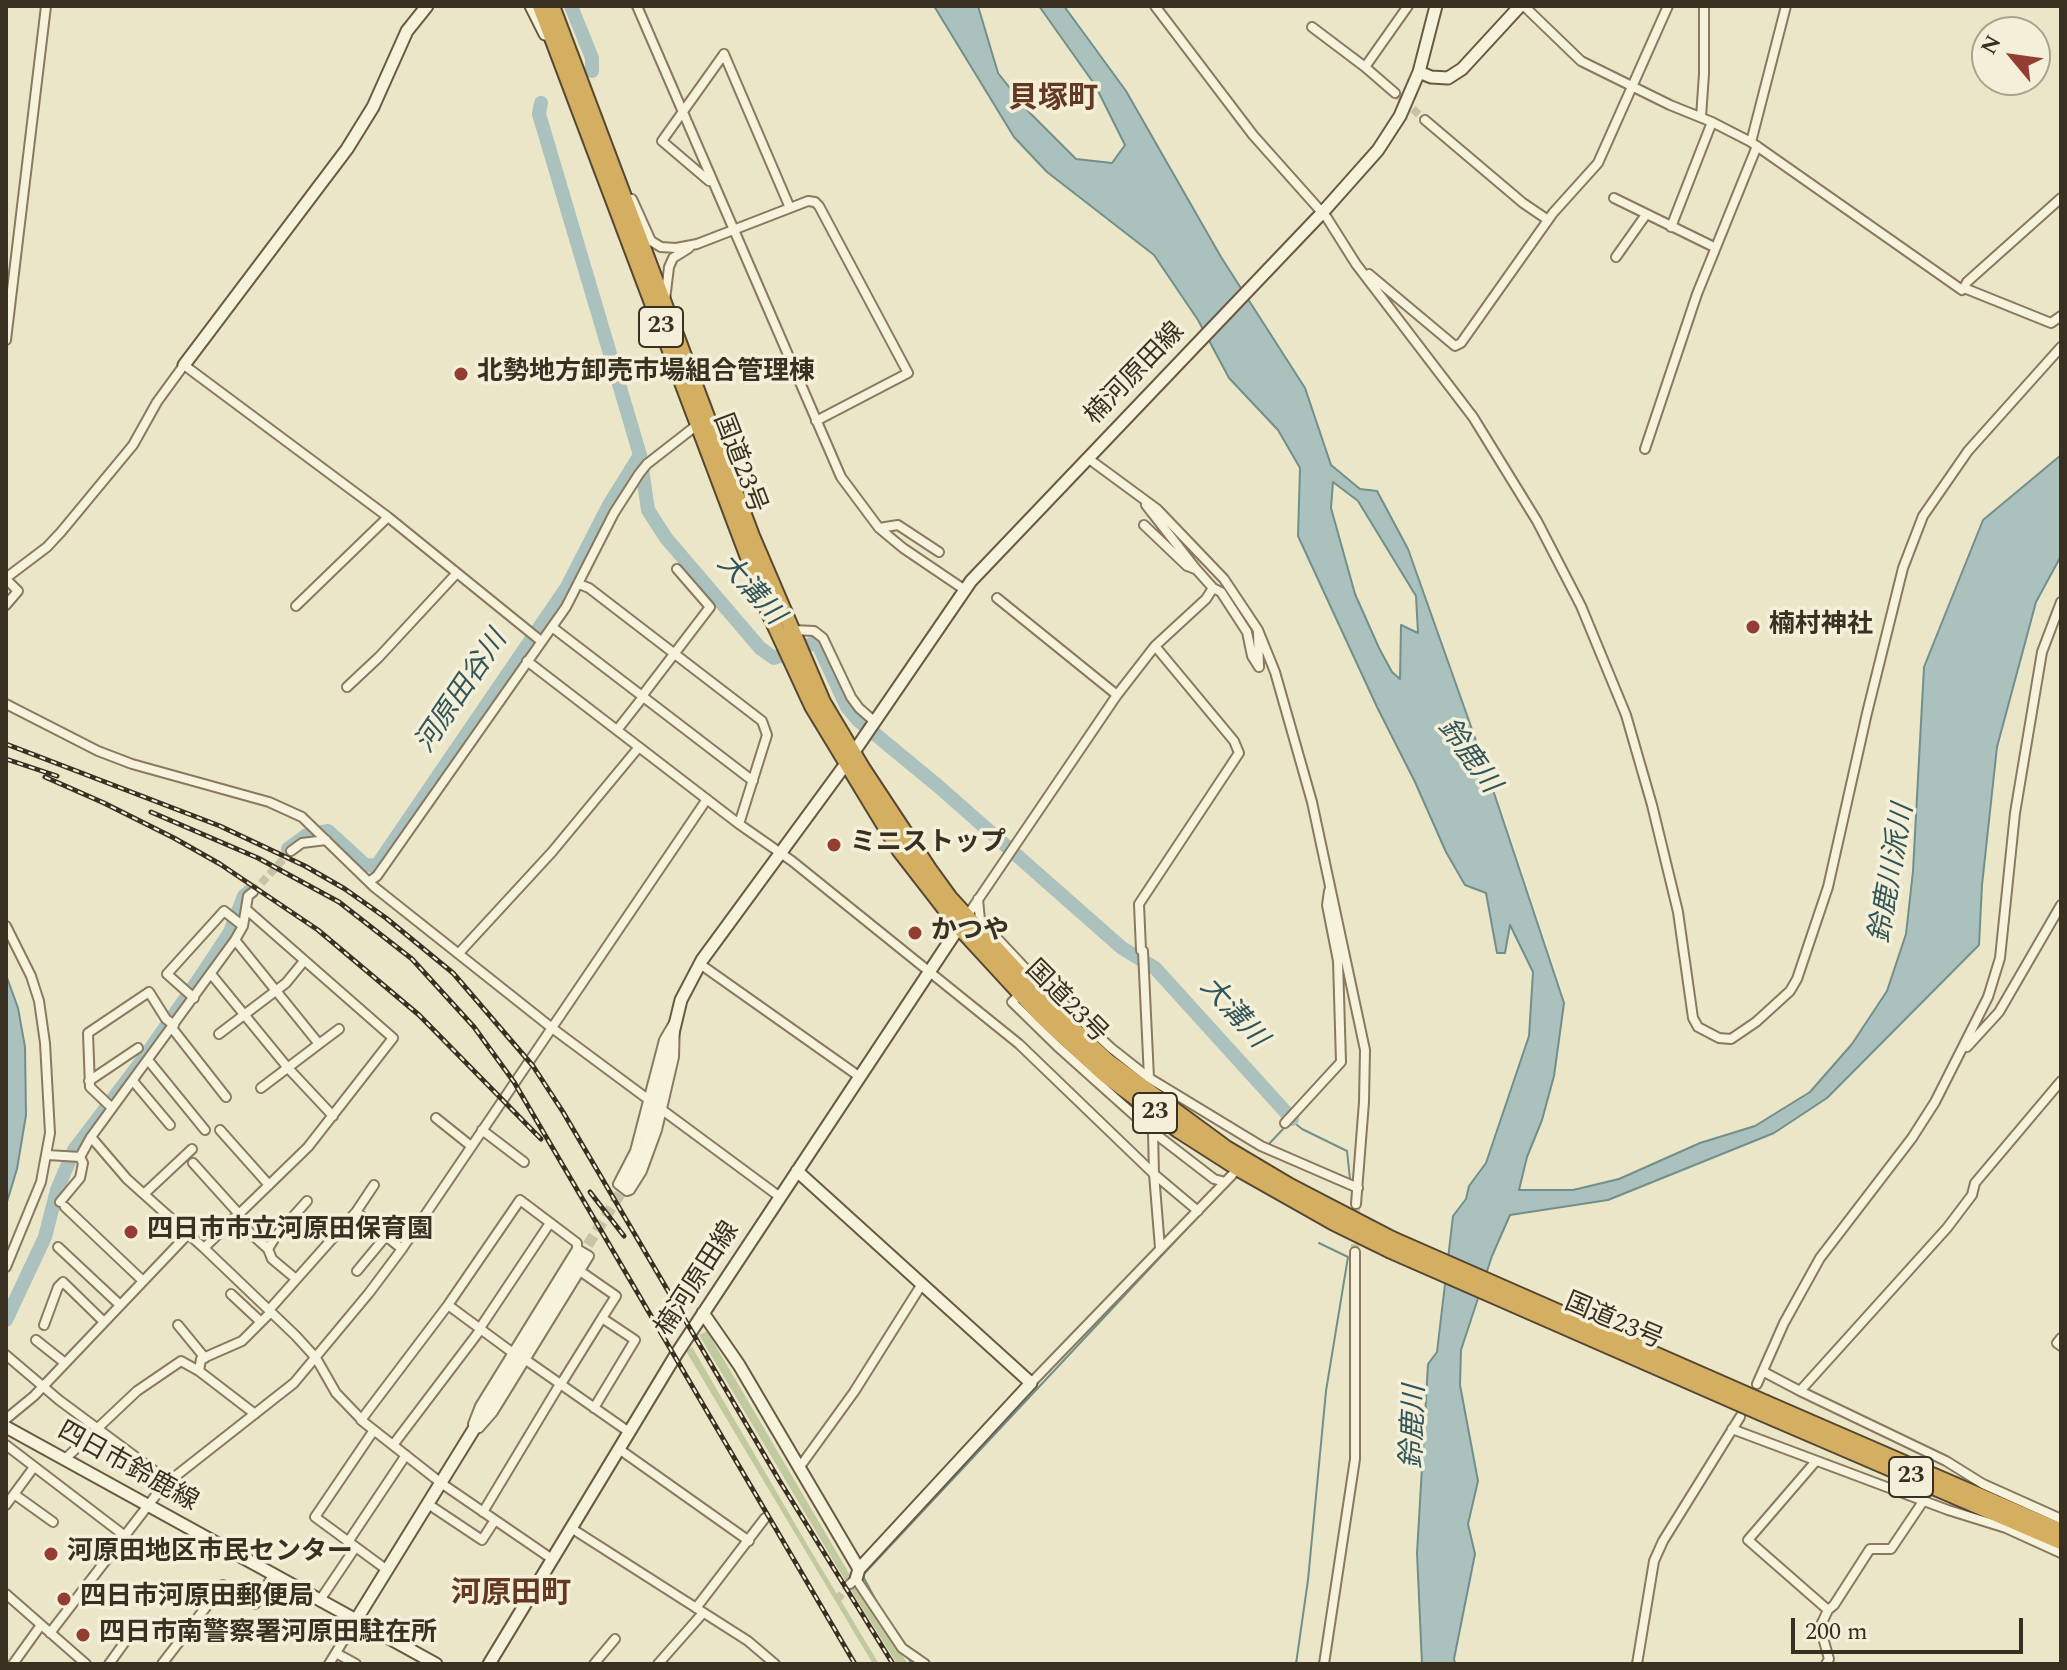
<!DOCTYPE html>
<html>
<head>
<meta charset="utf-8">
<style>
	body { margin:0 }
	#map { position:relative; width:2067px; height:1670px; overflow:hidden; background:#ece6c9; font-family:Spectral,serif }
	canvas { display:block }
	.frame { position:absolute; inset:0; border:8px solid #393021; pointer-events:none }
	.north { position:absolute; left:1971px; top:16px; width:80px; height:80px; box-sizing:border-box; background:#f4efd9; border:2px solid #a9a38f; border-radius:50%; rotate:299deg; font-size:22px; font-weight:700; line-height:32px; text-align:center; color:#393021 }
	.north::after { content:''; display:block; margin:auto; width:28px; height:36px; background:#933d33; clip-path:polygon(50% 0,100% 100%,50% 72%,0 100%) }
	.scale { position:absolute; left:1791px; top:1618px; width:232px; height:36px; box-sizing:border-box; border:4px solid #393021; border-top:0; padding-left:10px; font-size:24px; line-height:28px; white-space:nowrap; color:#393021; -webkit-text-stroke:6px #f4efd9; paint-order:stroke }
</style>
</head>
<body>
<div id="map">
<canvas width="2067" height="1670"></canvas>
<div class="frame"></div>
<div class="north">N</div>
<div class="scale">200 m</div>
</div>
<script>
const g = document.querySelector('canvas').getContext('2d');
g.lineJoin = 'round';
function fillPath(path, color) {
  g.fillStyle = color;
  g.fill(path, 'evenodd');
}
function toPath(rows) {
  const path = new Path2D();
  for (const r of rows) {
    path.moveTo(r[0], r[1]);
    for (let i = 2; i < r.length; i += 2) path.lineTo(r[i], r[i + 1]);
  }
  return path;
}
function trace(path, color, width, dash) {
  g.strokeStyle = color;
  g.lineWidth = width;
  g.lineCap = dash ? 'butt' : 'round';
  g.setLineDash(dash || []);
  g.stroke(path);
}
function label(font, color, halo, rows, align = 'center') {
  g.font = font + ' Spectral,"Noto Sans JP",serif';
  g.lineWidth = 7;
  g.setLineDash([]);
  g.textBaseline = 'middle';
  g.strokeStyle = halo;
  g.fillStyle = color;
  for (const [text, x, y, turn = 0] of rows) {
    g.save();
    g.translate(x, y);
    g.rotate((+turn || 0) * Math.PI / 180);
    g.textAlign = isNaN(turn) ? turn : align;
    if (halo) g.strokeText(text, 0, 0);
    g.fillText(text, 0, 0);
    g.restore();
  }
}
fillPath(toPath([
	[707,1331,850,1575,849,1579,854,1584,908,1664,897,1664,849,1587,699,1335],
	[692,1347,808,1546,879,1664,873,1664,686,1351]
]), '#c0ca9e');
const water = toPath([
	[934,6,978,6,998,73,1028,111,1076,159,1112,163,1125,145,1095,85,1039,6,1064,6,1126,91,1221,257,1305,388,1331,465,1360,489,1377,491,1408,549,1485,766,1564,1003,1554,1076,1542,1120,1527,1157,1519,1190,1573,1190,1619,1179,1700,1143,1755,1126,1810,1092,1852,1044,1887,991,1906,934,1913,871,1924,667,1983,520,2061,455,2061,556,2036,602,1997,747,1982,885,1979,945,1827,1098,1774,1133,1608,1200,1510,1215,1492,1256,1461,1350,1460,1385,1478,1481,1468,1524,1475,1554,1454,1659,1455,1664,1422,1664,1417,1553,1428,1364,1437,1352,1453,1216,1466,1199,1469,1186,1486,1163,1529,1036,1533,972,1510,925,1505,953,1497,953,1486,893,1465,885,1446,852,1415,782,1377,707,1298,536,1300,468,1278,430,1229,378,1198,320,1154,255,1047,172,1014,137,934,6],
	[1333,482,1358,501,1416,596,1418,633,1401,625,1400,679,1392,672,1379,648,1355,594,1331,508,1333,482],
	[6,975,18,1008,25,1047,26,1115,17,1169,6,1205,6,975]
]);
fillPath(water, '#aac1bd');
trace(water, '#718f8b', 2);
trace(toPath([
	[1291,1120,1302,1129,1347,1151,1350,1179],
	[1267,1146,1284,1128],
	[906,1645,880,1608,864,1578,864,1574,1224,1189],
	[907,1656,912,1664],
	[1296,1664,1308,1580,1326,1391,1348,1257,1319,1243]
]), '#718f8b', 2);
trace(toPath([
	[571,6,592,58,592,71],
	[541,103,539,114,640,455,648,510,666,538,760,648,774,658,817,642,847,707,858,720,938,786,1122,948,1155,968,1292,1119],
	[288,849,307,835,328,831,365,865,376,866,380,861,567,587,609,505,640,455],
	[6,1320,45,1237,57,1190,74,1150,144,1058,199,979,230,932,244,896,251,890]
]), '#aac1bd', 14);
trace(toPath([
	[1395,93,1425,120],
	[253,892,291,851],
	[1355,1252,1356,1204],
	[837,1600,850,1584]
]), '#c8c2a7', 8, [8, 4]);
trace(toPath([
	[579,1259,627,1183]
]), '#c8c2a7', 11, [11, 5.5]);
const street = toPath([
	[637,6,841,477,879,528,903,548,965,590],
	[1155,6,1253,135,1327,218,1356,264,1473,417,1537,521,1581,606,1626,715,1652,805,1678,912,1693,1018,1698,1027,1719,1038,1731,1039,1756,1022,1790,991,1797,979,1828,887,1867,713,1903,568,1923,516,1968,451,2061,347],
	[1524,6,1581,61,1670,105,1712,122,1751,142,1962,290,1964,288,2051,323,2061,316],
	[1312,27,1365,67,1395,93],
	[724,54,790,208],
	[1365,67,1408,6],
	[1701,117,1704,74,1704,6],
	[1425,120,1523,203,1548,220],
	[1751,142,1786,6],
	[709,181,662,141,724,54],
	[1614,198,1714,247],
	[632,199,651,241,661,247,676,248,697,244,808,201,815,202,819,206,908,373,816,421],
	[1671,227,1712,122],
	[1616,257,1645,216],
	[1369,274,1455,346,1461,343,1553,213,1598,163,1668,6],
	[1964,288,1967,282,2061,198],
	[665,300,669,267,673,258,689,248],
	[6,340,46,6],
	[1645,449,1697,294,1757,146],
	[1089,459,1157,509,1224,579,1258,630,1275,672,1312,802,1365,1050,1364,1102,1356,1204],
	[1146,505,1196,569,1213,588,1221,592,1247,632,1252,656,1259,667],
	[1144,525,1187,566,1195,569],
	[879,528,898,525,939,552],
	[6,578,47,547,61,532,133,445,157,402,184,365,388,517,541,641],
	[6,579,18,591,6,605],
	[579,584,589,588,762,721,767,735,739,824],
	[997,598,1117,695],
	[296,606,388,517],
	[552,627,753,781],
	[793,630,814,631,823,638,851,697,859,708,875,722],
	[1258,633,1259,667],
	[527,661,739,824,792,861,1019,1044,1154,1174,1160,1248],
	[347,687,379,657,456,574],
	[642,696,710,607,677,569],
	[6,704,98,751,132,764,269,802,302,817,373,886,552,1028,649,1100],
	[617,730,643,697],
	[291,851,302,843,326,840],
	[370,881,377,876,566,607,614,513,639,474,647,464,697,425],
	[978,899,980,920,1025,968,1111,1048,1149,1078,1261,1146,1358,1188],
	[965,919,1117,695,1155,646,1206,599,1213,588],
	[6,926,31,976,39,1001,45,1043,50,1133,41,1182,6,1267],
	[235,940,319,1044,339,1029],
	[1141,950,1139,904,1239,753,1234,741,1155,646],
	[1143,951,1149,1078],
	[459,953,552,852,639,747],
	[700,964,860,1077],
	[211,974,288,1068,333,1116],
	[1020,994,1012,1002,1057,1046,1153,1132,1214,1179,1225,1182],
	[194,998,167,974,224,911,243,926],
	[675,1021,674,1057,657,1130,642,1171,630,1190,627,1191,618,1184,635,1151,664,1040,675,1021],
	[172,1028,226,1097],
	[219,1034,286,983,304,961],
	[1967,1047,1999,1012,2061,905],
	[148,1060,205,1130],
	[89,1081,138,1048],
	[133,1081,170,1125],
	[261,1088,319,1044],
	[112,1108,90,1087,88,1033,149,992,166,1019,174,1025],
	[661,1109,780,1197],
	[436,1118,471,1146],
	[1285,1123,1341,1062,1338,961,1327,905,1329,891],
	[220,1130,269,1185],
	[482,1130,524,1162],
	[1153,1132,1154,1174,1198,1211],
	[91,1137,127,1179,204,1248,296,1336,316,1358,336,1393,361,1419],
	[48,1155,80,1157,91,1137,235,940,243,926,248,896,253,892],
	[193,1163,239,1214],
	[144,1194,192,1149],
	[60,1202,80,1178,83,1163,80,1157],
	[65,1207,143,1281],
	[356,1212,402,1249],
	[234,1218,268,1249],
	[58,1247,120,1305],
	[204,1248,308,1147,393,1038,247,910],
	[357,1271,386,1236],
	[580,1271,616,1296,602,1318,635,1340,594,1408],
	[296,1279,272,1259,268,1249,276,1236,307,1201],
	[231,1294,261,1322],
	[448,1305,513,1353],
	[269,1310,356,1212,374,1185],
	[44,1325,58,1287,63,1282,104,1322],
	[178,1325,205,1358],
	[480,1328,550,1223],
	[2061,1338,2057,1343,2061,1346],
	[36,1340,65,1363],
	[6,1355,59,1400,168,1481],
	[526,1360,629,1432],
	[1764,1372,1800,1391,1947,1228,1972,1195,1975,1183,2061,1081],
	[1031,1383,1232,1175],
	[561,1384,602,1318],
	[1757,1384,1784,1323,1820,1258,1912,1138,1935,1102,1988,997,2000,958,2015,813,2042,652,2061,602],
	[1800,1391,1946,1461,1983,1484,2061,1519],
	[255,1414,199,1371,201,1359,242,1341,271,1312],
	[6,1419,34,1396,189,1233],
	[473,1424,480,1406,577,1249],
	[479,1428,493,1412,589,1256,577,1249,577,1243,520,1200,448,1305,361,1420,441,1483,552,1559],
	[1732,1429,1948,1510,2006,1528,2061,1553],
	[374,1430,315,1517,387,1570],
	[6,1445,125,1536],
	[393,1445,481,1329],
	[619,1449,749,1541],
	[65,1459,137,1391,181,1361,199,1371],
	[1816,1461,1748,1540,1828,1610,1820,1627,1829,1659,1826,1664],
	[799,1468,854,1392,922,1284],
	[14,1494,53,1522],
	[428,1504,482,1540,495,1520],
	[6,1505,34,1467],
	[483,1512,560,1384],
	[571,1528,748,1641,775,1664],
	[348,1542,406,1455],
	[850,1584,856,1579,902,1648,925,1664],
	[6,1594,86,1664],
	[320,1600,355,1548],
	[255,1604,274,1574],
	[696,1608,765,1518],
	[1828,1610,1834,1605,1870,1549,1891,1549,1924,1500],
	[50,1633,163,1486,294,1383,369,1293,402,1249,707,799],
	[336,1653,356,1664],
	[13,1664,41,1625],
	[109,1664,132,1632],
	[162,1664,223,1585],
	[329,1664,356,1620],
	[594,1664,615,1639],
	[658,1664,703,1613],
	[1324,1664,1355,1459,1355,1252],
	[1637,1664,1654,1561,1663,1541,1740,1417]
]);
const secondary = toPath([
	[531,6,545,34],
	[1419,72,1431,77,1448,78,1462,69,1520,6],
	[184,365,347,149,373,107,407,31,427,6],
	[797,1171,1031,1383,859,1569],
	[627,1183,646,1145,681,1000,702,960,845,765,971,581,1322,213,1378,150,1400,116,1419,72,1436,6],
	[703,1313,739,1365,859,1569,856,1579],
	[6,1427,436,1664],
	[356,1620,579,1259],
	[489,1664,677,1353,959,927]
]);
const highway = toPath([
	[540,6,769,613,812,706,900,851,959,927,1040,1015,1106,1076,1178,1130,1242,1171,1334,1223,1389,1250],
	[552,6,752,536,823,702,863,769,929,869,950,898,1051,1008,1109,1062,1226,1148,1290,1186,1392,1239],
	[1766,1403,2061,1531],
	[1761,1413,2061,1542]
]);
trace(street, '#88795f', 12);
trace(secondary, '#6a5a42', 15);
trace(highway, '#564733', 18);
trace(street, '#f7f2dc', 8);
trace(secondary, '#f7f2dc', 11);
trace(highway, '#d4af61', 14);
const rail = toPath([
	[6,744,220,826,305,866,345,889,386,918,453,973,533,1066,563,1112,779,1480,893,1664],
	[6,759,57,776],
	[45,777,104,803,174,838,220,864,318,930,419,1015,541,1139],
	[151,812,258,858,339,902,412,959,474,1027,514,1082,855,1664],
	[590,1192,624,1236]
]);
trace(rail, '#393021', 5);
trace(rail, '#f4efd9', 2, [6]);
const highwayBridge = toPath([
	[1392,1239,1766,1403],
	[1389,1250,1761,1413]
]);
trace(highwayBridge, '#564733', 18, []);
trace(highwayBridge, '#d4af61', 14);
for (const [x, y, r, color] of [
	[461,374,8,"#933d33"],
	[1753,627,8,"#933d33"],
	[834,845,8,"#933d33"],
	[915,933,8,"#933d33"],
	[131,1232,8,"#933d33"],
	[51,1554,8,"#933d33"],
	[64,1599,8,"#933d33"],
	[83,1635,8,"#933d33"]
]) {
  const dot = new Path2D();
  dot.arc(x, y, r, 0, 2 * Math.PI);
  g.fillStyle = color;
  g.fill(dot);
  trace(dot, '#f4efd9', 3);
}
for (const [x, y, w] of [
	[661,327,44],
	[1155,1113,44],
	[1911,1477,44]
]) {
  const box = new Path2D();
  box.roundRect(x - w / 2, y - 20, w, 40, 6);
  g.fillStyle = '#f4efd9';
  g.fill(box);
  trace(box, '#393021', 2);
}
label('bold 24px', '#393021', null, [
	["23",661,327],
	["23",1155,1113],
	["23",1911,1477]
]);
label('bold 26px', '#393021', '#f4efd9', [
	["北勢地方卸売市場組合管理棟",477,374],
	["楠村神社",1769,627],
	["ミニストップ",850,845],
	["かつや",931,933],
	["四日市市立河原田保育園",147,1232],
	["河原田地区市民センター",67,1554],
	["四日市河原田郵便局",80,1599],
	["四日市南警察署河原田駐在所",99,1635]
], 'left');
label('26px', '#393021', '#f4efd9', [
	["楠河原田線",1136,375,-46],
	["国道23号",738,464,69],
	["国道23号",1065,1003,45],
	["楠河原田線",699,1280,-57],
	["国道23号",1613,1323,23],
	["四日市鈴鹿線",127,1468,29]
]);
label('italic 28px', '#325658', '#f4efd9', [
	["大溝川",749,591,48],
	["河原田谷川",463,693,-56],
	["鈴鹿川",1467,757,54],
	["鈴鹿川派川",1894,874,-80],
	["大溝川",1232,1014,48],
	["鈴鹿川",1416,1427,-88]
]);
label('bold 30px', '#633824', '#f4efd9', [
	["貝塚町",1053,101],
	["河原田町",511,1596]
]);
</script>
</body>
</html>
